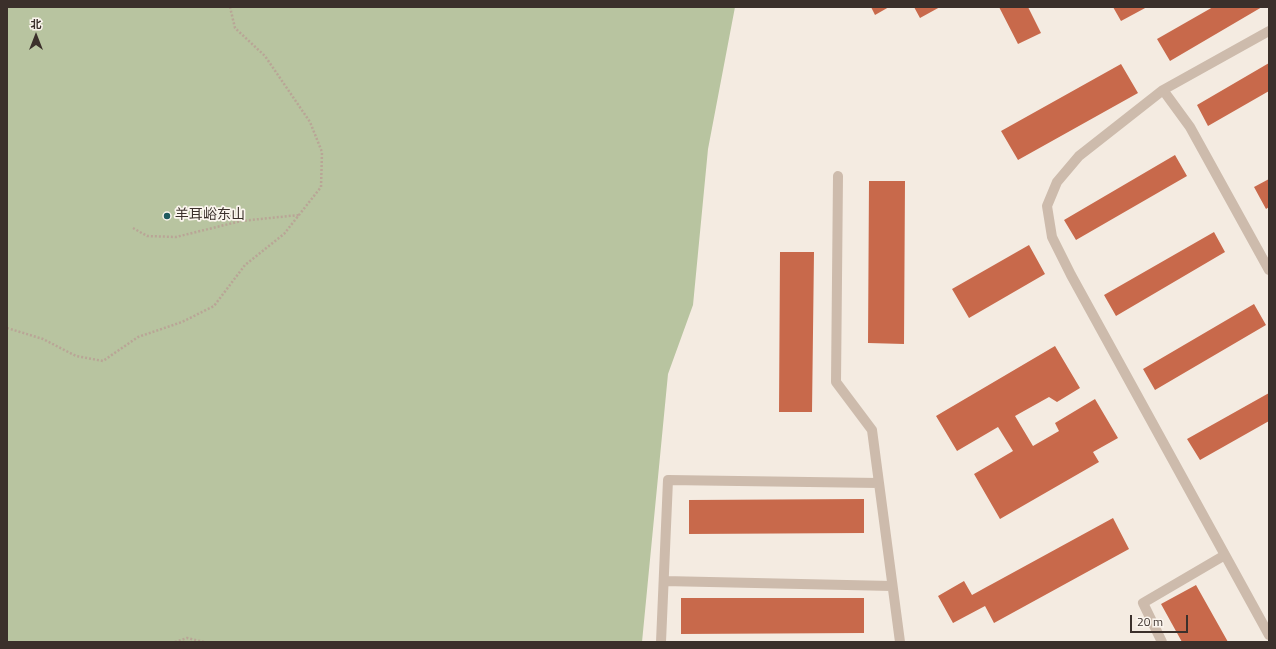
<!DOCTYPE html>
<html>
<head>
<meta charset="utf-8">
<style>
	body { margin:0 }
	#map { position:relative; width:1276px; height:649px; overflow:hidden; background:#f4ebe1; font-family:"Titillium Web","Noto Sans SC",sans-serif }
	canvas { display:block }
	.frame { position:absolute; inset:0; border:8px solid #3b302b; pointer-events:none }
	.north { position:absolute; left:16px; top:16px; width:40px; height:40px; -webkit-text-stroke:3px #fbf5ee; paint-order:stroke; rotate:0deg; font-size:11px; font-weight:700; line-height:16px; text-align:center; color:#3b302b }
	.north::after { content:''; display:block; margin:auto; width:14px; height:18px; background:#3b302b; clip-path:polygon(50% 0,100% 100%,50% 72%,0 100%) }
	.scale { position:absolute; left:1130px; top:615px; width:58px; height:18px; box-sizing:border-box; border:2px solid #3b302b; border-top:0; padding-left:5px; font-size:12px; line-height:14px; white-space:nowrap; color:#3b302b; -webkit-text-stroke:3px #fbf5ee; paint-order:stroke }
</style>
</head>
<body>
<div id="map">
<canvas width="1276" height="649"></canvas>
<div class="frame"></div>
<div class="north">北</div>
<div class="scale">20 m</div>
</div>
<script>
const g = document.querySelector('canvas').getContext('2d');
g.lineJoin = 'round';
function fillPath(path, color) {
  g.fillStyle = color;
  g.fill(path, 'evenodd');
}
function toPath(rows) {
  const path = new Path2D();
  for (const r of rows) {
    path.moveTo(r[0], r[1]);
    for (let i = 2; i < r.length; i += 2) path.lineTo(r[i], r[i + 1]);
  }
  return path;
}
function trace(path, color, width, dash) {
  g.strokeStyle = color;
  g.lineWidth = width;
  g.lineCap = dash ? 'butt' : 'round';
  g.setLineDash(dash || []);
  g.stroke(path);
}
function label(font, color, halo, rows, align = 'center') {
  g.font = font + ' "Titillium Web","Noto Sans SC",sans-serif';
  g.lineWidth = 3.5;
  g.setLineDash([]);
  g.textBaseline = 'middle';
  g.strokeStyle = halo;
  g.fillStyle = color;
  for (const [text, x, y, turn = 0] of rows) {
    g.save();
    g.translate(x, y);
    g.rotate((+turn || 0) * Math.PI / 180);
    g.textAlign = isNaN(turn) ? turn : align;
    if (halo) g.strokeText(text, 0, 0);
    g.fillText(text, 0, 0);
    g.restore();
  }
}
fillPath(toPath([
	[7,7,735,7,708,149,693,305,668,374,642,642,7,642]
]), '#b8c4a0');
fillPath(toPath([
	[871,7,889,7,875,15],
	[914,7,940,7,920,18],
	[999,7,1028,7,1041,33,1018,44],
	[1113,7,1147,7,1121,21],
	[1213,7,1262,7,1170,61,1157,39],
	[1269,63,1269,91,1208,126,1197,105],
	[1121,64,1138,93,1018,160,1001,131],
	[1175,155,1187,176,1076,240,1064,220],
	[1269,179,1269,207,1266,209,1254,187],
	[869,181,905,181,904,344,868,343],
	[1214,232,1225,252,1116,316,1104,295],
	[1029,245,1045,274,969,318,952,289],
	[780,252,814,252,812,412,779,412],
	[1254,304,1266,325,1155,390,1143,369],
	[1055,346,1080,388,1057,402,1049,397,1015,416,1033,446,1059,431,1055,423,1095,399,1118,438,1093,452,1099,462,1000,519,974,474,1013,451,998,427,957,451,936,416],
	[1269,393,1269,421,1200,460,1187,439],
	[864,499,864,533,689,534,689,500],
	[1113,518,1129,549,994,623,985,606,953,623,938,596,964,581,972,595],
	[1196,585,1228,642,1182,642,1161,604],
	[681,598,864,598,864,633,681,634]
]), '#c8694b');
trace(toPath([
	[133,228,147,236,176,237,241,221,299,215],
	[7,328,43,339,76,356,103,361,138,337,182,322,214,306,245,265,284,234,321,187,322,152,310,122,265,56,235,28,230,7],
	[175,642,187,638,204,642]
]), '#b9a596', 2.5, [2, 2]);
trace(toPath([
	[1269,31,1163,90,1079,156,1057,182,1047,206,1052,237,1071,275,1269,635],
	[1163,90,1190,127,1269,270],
	[838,176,836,382,872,430,900,642],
	[664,581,892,586],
	[661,642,668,480,879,483],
	[1162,642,1143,603,1225,555]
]), '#cdbbac', 10);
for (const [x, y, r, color] of [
	[167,216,4,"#1f5a5e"]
]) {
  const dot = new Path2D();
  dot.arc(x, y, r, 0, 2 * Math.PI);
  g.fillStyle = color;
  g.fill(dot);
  trace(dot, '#fbf5ee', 1.5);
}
label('14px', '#3b302b', '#fbf5ee', [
	["羊耳峪东山",175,216]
], 'left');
</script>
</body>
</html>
